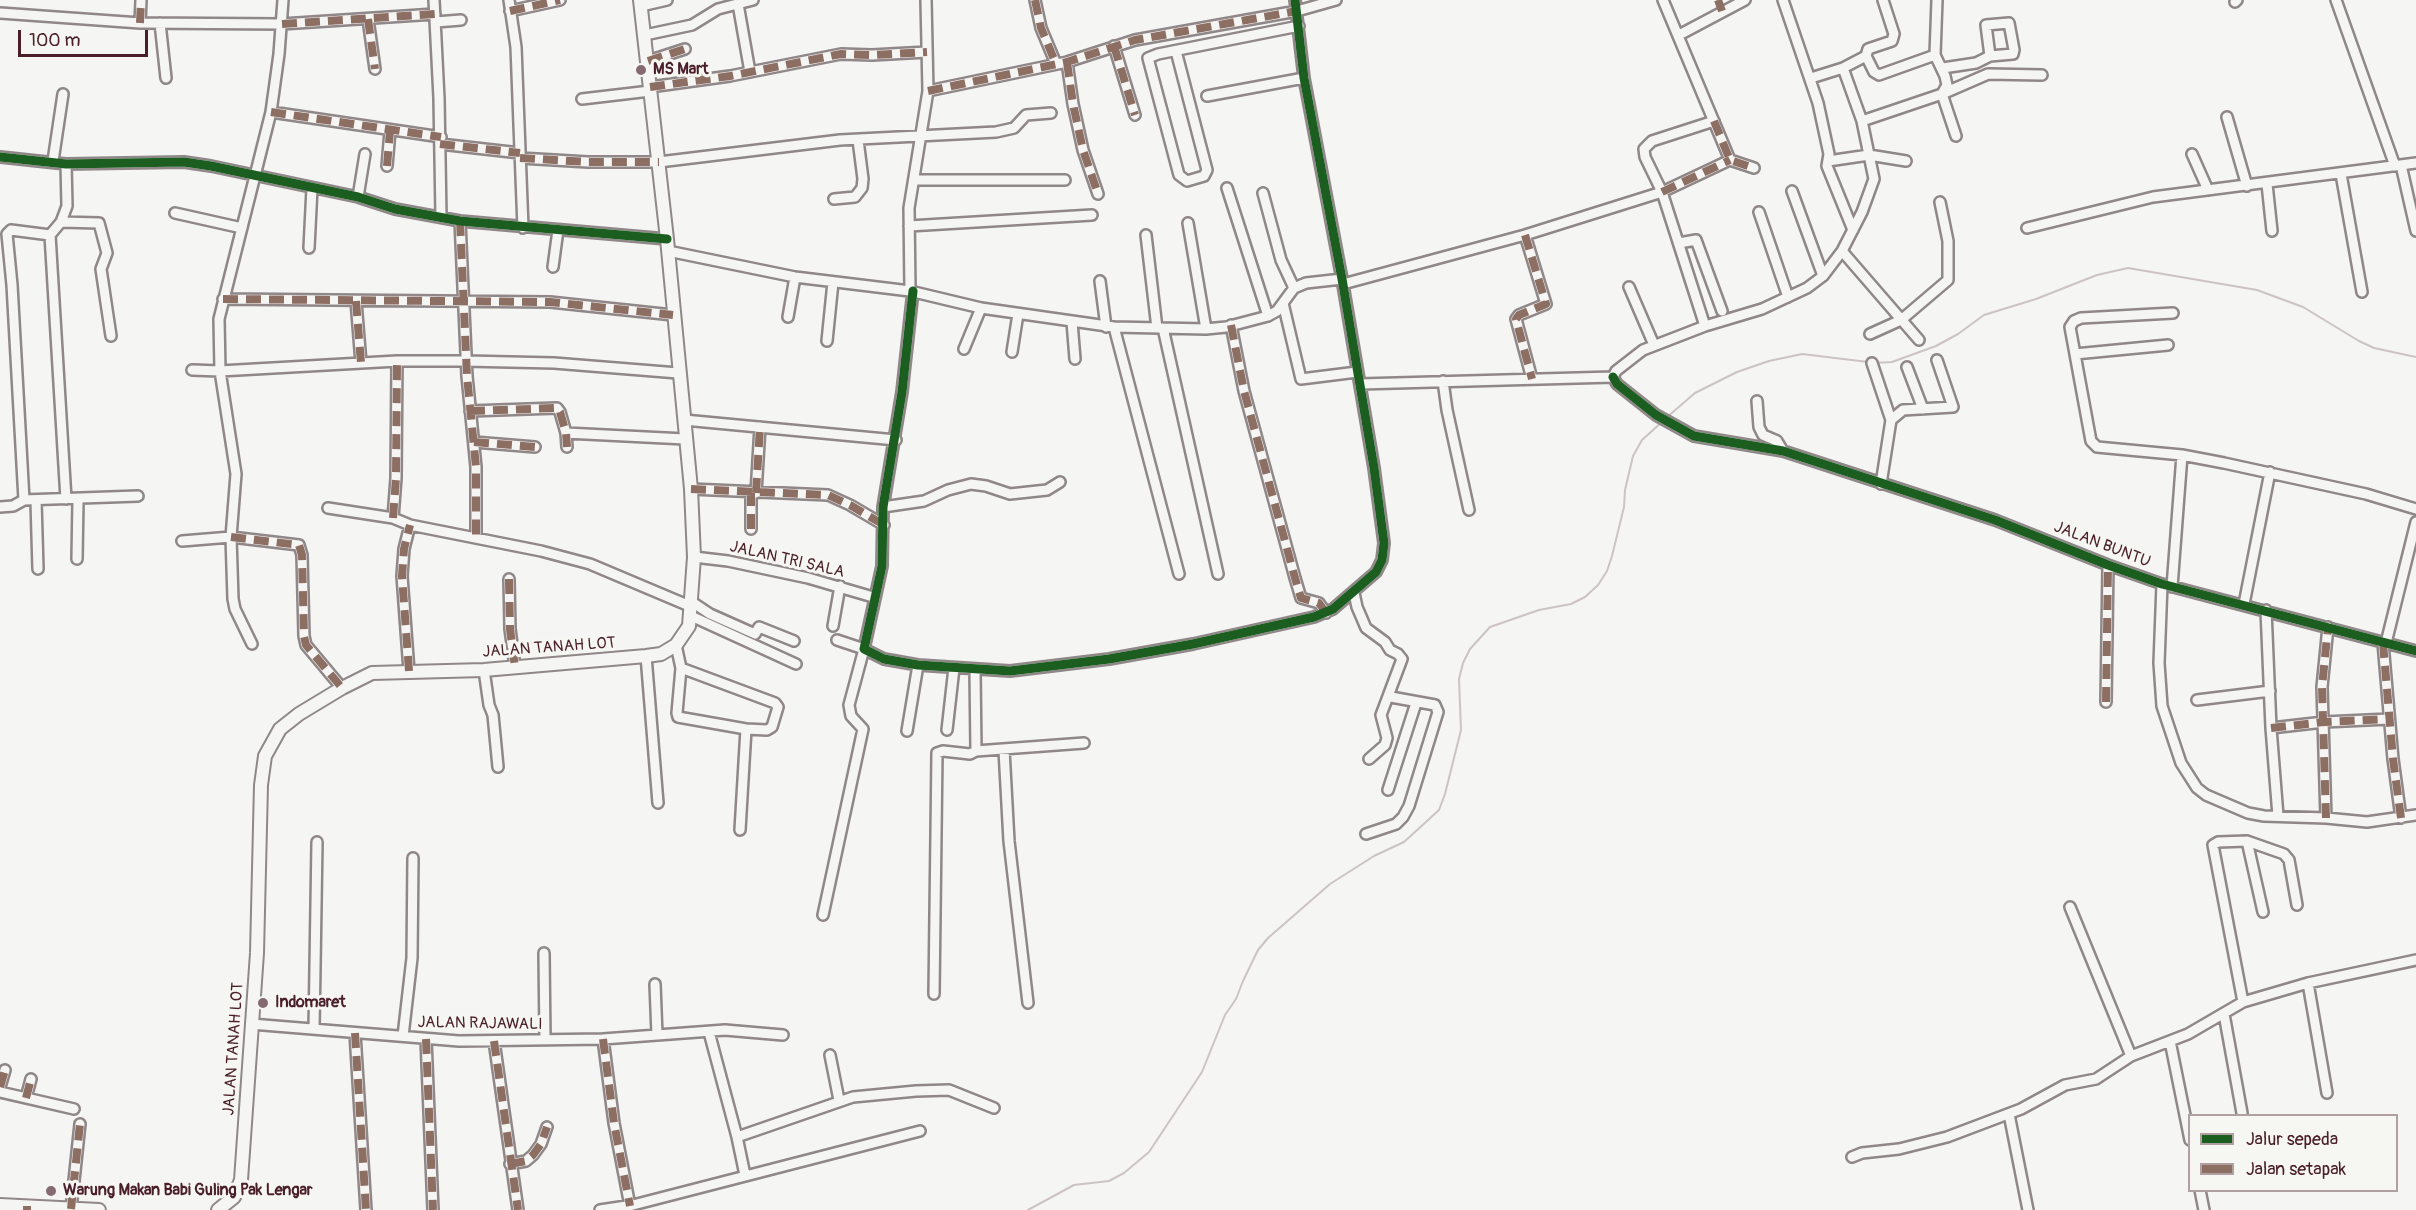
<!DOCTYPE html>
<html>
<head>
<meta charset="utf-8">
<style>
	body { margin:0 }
	#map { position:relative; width:2416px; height:1210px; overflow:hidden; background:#f5f5f3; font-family:Pangolin,sans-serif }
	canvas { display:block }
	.legend { position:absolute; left:2188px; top:1114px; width:210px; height:78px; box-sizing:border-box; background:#f6f6f2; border:2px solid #b1a0a2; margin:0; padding:8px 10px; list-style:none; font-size:18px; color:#4a1f2b }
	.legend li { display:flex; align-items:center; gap:12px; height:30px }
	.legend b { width:30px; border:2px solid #b1a0a2 }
	.scale { position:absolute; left:18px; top:30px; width:130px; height:27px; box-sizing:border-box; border:3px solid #4a1f2b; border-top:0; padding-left:8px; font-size:18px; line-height:21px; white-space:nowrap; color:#4a1f2b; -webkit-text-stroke:4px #f6f6f2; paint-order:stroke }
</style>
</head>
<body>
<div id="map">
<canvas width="2416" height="1210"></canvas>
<ul class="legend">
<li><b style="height:8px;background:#1b5e20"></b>Jalur sepeda</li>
<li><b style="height:8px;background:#8d6e63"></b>Jalan setapak</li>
</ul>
<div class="scale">100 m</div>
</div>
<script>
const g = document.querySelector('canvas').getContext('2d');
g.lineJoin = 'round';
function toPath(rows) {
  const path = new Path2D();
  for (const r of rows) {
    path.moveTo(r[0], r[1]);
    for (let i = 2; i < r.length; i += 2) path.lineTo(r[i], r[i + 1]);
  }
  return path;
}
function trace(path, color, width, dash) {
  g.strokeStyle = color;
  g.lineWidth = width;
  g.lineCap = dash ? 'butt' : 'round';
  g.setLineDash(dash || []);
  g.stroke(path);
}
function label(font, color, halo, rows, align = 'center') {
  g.font = font + ' Pangolin,sans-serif';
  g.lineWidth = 6;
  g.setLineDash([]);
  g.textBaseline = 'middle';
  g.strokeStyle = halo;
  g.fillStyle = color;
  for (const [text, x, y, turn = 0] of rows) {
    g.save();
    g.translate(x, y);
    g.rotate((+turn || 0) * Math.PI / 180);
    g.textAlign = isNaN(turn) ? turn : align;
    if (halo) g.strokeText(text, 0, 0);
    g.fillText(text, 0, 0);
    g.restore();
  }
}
trace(toPath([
	[1874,363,1892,362,1936,346,1958,334,1984,315,2036,299,2097,275,2128,268,2257,290,2303,307,2359,341,2374,348,2416,357],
	[1666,418,1695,393,1737,372,1769,361,1802,354,1868,362],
	[1028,1210,1074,1185,1109,1181,1124,1173,1149,1152,1202,1072,1225,1015,1236,999,1243,981,1258,950,1268,938,1330,884,1374,856,1404,842,1439,810,1445,794,1461,730,1459,679,1463,663,1470,649,1490,627,1539,610,1571,604,1585,597,1598,585,1607,571,1612,556,1624,507,1625,490,1633,456,1642,440,1662,422]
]), '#ccc3c3', 2);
const minor = toPath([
	[434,0,439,98,441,217],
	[509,0,516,47,523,228],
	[1035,0,1041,28,1056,64],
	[1663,0,1730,160,1754,168],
	[1783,0,1818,103,1829,154,1827,166,1853,230],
	[1937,0,1935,55,1945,76,1947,85,1942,94,1956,136],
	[2336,0,2395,166],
	[2235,2,2237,0],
	[738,4,750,72],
	[641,6,667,0],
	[510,11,560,0],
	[0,13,140,23,282,24,435,14],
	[368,19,375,69],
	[436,22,461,20],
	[140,23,141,0],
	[160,23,166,78],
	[645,35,692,25,718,9,753,0],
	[1679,35,1745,0],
	[1114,46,1135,115],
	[1176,51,1207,170,1204,176,1187,181,1179,175,1148,58,1158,54,1299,26],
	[1866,56,1874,72,1879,75,1935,55],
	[648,61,685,49],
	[1067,62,1073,104,1083,150,1098,194],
	[1943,68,1976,63,1990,56,2013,54,2014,50,2009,23,1986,25,1990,56],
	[1811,78,1843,68,1866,56,1868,49,1892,41,1894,34,1883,0],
	[650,87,730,76,841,54,872,55,927,52],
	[928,91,1067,62,1135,40,1297,11,1336,0],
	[1207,96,1304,78],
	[582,99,650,91],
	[271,112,441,137],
	[2227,117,2247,186],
	[1862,121,1942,94,1988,74,2042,75],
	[440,144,520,153],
	[2192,154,2208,190],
	[0,157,66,164,184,162,211,166,358,197,395,209,460,221,667,239],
	[520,158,588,162,659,162,840,140,996,132,1014,128,1026,115,1051,113],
	[53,161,63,94],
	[1828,161,1869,155,1906,161],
	[66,164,67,206,61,222,50,235,66,499],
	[2401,165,2416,231],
	[387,166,390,131],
	[2341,174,2362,292],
	[914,180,1065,180],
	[2267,184,2272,231],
	[1227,188,1268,316],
	[1792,191,1823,276],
	[1263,193,1281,260,1294,288],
	[358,197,365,154],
	[834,199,855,197,862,188,863,179,858,140],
	[1759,212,1788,297],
	[175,213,242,228],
	[460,221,467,376,476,467,476,538],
	[61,222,99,223,107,253,101,269,111,336],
	[1188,223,1206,329],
	[909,226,1092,215],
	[2027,228,2153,197,2416,163],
	[1146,235,1157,328],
	[1525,235,1546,304,1519,315,1516,319,1532,379],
	[1679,243,1696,240,1722,311],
	[309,248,312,188],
	[668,251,795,277,910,291,981,308,1114,327,1206,329,1226,327,1268,316,1277,311,1294,288,1306,283,1342,279],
	[1842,251,1919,340],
	[553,267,558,230],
	[1100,281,1106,327],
	[1343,284,1525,235,1662,192,1730,160],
	[1629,287,1654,345],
	[910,291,909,208,928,91,926,0],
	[913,291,902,392,883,507,882,566,864,649,884,659,918,665,1010,671,1109,659,1193,644,1314,617,1333,609,1376,572,1382,560,1384,543,1374,468,1342,279,1304,78,1295,0],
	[223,299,550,302,673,315],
	[356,301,361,363],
	[1283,303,1301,379,1357,372],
	[2173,313,2081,318,2074,321,2070,327,2091,441,2097,447,2182,455,2224,463,2366,494,2416,509],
	[788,317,795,277],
	[1072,322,1075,359],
	[1231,325,1244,391,1295,578,1301,598,1319,603,1326,613],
	[1705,326,1662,192,1645,157,1644,149,1652,141,1714,121],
	[1114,327,1179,574],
	[1163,328,1218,574],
	[1870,334,1901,320,1948,280,1948,241,1940,202],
	[827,341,833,282],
	[964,349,981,308],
	[1012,352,1018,314],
	[2075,354,2168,345],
	[1872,363,1891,420,1881,484],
	[1907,367,1923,409],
	[192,370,220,371,397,361,466,361,554,363,678,373],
	[1613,377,1617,384,1656,415,1694,436,1783,451,1995,520,2108,565,2162,584,2416,651],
	[1443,381,1447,410,1469,510],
	[1360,384,1613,377,1616,371,1643,350,1705,326,1762,309,1807,288,1823,276,1842,251,1862,212,1874,179,1862,121,1843,68],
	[1757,401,1759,427,1763,435,1777,441,1783,451],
	[470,411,557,408,560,412,566,433,567,447],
	[684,420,896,440],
	[1891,420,1903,410,1953,407,1937,360],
	[566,433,685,439],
	[474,442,535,447],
	[691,489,828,495,850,505,884,525],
	[756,493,760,427],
	[24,500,12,285,7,234,11,230,50,235],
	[36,501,38,569],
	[0,507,13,506,24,500,138,496],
	[883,507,924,501,948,490,971,484,986,486,1010,494,1047,490,1060,482],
	[328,508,393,518,410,525,541,551,590,564,692,607],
	[393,518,396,478,397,361],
	[751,529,751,493],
	[182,541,231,537,299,545,302,555,304,636,306,645,342,688],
	[694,557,728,561,808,578,873,597],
	[77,559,78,500],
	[509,579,510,629,515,667],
	[2162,584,2159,663,2162,706,2181,763,2197,788,2206,795,2248,813,2264,816,2326,818,2367,822,2416,815],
	[2172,587,2182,455],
	[1354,593,1357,607,1366,628,1385,642,1390,650,1398,654,1402,659,1381,715,1387,738,1385,745,1369,759],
	[692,602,710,614,755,634,759,627,794,641],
	[2244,604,2270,472],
	[2266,610,2271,728,2278,816],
	[691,616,796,664],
	[833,626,840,586],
	[2383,643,2393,759,2401,818],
	[2386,643,2416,522],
	[252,644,235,609,233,599,231,537,236,474,220,371,219,319,271,112,279,54,283,0],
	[676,645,681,668,677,713,678,717,746,729,767,730,772,727,778,707,775,703,681,668],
	[646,656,658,803],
	[484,670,489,705,493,715,498,767],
	[975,670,976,751],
	[409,671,402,576,404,549,410,525],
	[2197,700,2270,691],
	[2106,702,2108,565],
	[2271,728,2324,722,2389,719],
	[947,730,954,668],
	[907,731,918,665],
	[1004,750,1009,841,1028,1003],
	[1388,790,1416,703],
	[2326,818,2322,687,2328,627],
	[740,830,746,729],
	[1366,834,1396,824,1403,817,1409,806,1438,712,1435,705,1391,697,1389,694],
	[2247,841,2263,912],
	[2070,907,2131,1056],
	[823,915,863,729,851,716,849,705,864,649,837,640],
	[544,953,545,1040],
	[2308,983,2327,1093],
	[655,984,657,1035],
	[934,994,937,753,943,751,970,754,976,751,1084,743],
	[2243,1002,2213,845,2218,842,2247,841,2284,854,2289,860,2297,905],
	[2224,1014,2242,1113],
	[251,1024,459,1041,603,1039,725,1030,783,1035],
	[314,1029,317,842],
	[709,1032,737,1137,745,1175],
	[355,1033,366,1210],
	[403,1036,412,958,413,858],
	[426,1039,433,1210],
	[603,1039,614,1123,630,1206],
	[494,1041,518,1210],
	[2170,1041,2190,1140],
	[830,1055,839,1100],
	[0,1087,5,1070],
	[0,1092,74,1109],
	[26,1098,31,1079],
	[2009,1114,2028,1210],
	[737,1137,853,1097,916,1091,949,1090,994,1108],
	[1852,1157,1862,1153,1899,1149,1947,1137,2021,1109,2065,1085,2096,1079,2131,1056,2188,1034,2243,1002,2308,983,2416,960],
	[510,1164,526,1161,533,1155,541,1144,547,1127],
	[2200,1190,2204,1210],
	[71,1209,80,1124],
	[600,1210,633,1205,920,1131]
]);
const major = toPath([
	[0,1205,99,1210],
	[218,1210,234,1197,241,1180,257,953,261,785,265,756,280,729,299,714,342,688,372,673,484,670,646,656,661,654,676,645,689,626,694,557,691,489,667,239,640,0]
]);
trace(minor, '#8f8788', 14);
trace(major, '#8f8788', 16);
trace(minor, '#f5f5f3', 9);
trace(major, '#f5f5f3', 12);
trace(toPath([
	[1035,0,1041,28,1056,64],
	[1718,0,1722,11],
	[510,11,560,0],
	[368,19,375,69],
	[140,23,141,0],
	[282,24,435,14],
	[1114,46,1135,115],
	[648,61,685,49],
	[1067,62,1073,104,1083,150,1098,194],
	[650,87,730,76,841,54,872,55,927,52],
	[928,91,1067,62,1135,40,1297,11],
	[271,112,441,137],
	[1714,121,1730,160,1754,168],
	[440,144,520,153],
	[520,158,588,162,659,162],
	[387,166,390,131],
	[1662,192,1730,160],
	[460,221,467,376,476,467,476,538],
	[1525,235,1546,304,1519,315,1516,319,1532,379],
	[223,299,550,302,673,315],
	[356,301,361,363],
	[1231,325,1244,391,1295,578,1301,598,1319,603,1326,613],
	[470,411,557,408,560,412,566,433,567,447],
	[474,442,535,447],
	[691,489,828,495,850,505,884,525],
	[756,493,760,427],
	[393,518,396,478,397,361],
	[751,529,751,493],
	[231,537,299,545,302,555,304,636,306,645,342,688],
	[509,579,510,629,515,667],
	[2383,643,2393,759,2401,818],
	[409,671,402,576,404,549,410,525],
	[2106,702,2108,565],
	[2271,728,2324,722,2389,719],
	[2326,818,2322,687,2328,627],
	[355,1033,366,1210],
	[426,1039,433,1210],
	[603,1039,614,1123,630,1206],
	[494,1041,518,1210],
	[0,1087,5,1070],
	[26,1098,31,1079],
	[510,1164,526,1161,533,1155,541,1144,547,1127],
	[71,1209,80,1124],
	[27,1210,27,1206]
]), '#8d6e63', 8, [15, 8]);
trace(toPath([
	[0,157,66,164,184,162,211,166,358,197,395,209,460,221,667,239],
	[913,291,902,392,883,507,882,566,864,649,884,659,918,665,1010,671,1109,659,1193,644,1314,617,1333,609,1376,572,1382,560,1384,543,1374,468,1342,279,1304,78,1295,0],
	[1613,377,1617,384,1656,415,1694,436,1783,451,1995,520,2108,565,2162,584,2416,651]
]), '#1b5e20', 9);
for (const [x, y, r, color] of [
	[641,70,6,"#866a71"],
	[263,1003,6,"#866a71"],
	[51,1191,6,"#866a71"]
]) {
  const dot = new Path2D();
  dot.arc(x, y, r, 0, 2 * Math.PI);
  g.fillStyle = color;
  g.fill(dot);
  trace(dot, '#f6f6f2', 2);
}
label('bold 16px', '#4a1f2b', '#f6f6f2', [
	["MS Mart",653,70],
	["Indomaret",275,1003],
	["Warung Makan Babi Guling Pak Lengar",63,1191]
], 'left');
label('16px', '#4a1f2b', '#f6f6f2', [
	["JALAN BUNTU",2102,545,21],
	["JALAN TRI SALA",787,560,13],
	["JALAN TANAH LOT",549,648,-4],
	["JALAN RAJAWALI",480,1024,1],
	["JALAN TANAH LOT",234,1049,-86]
]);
</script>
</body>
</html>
